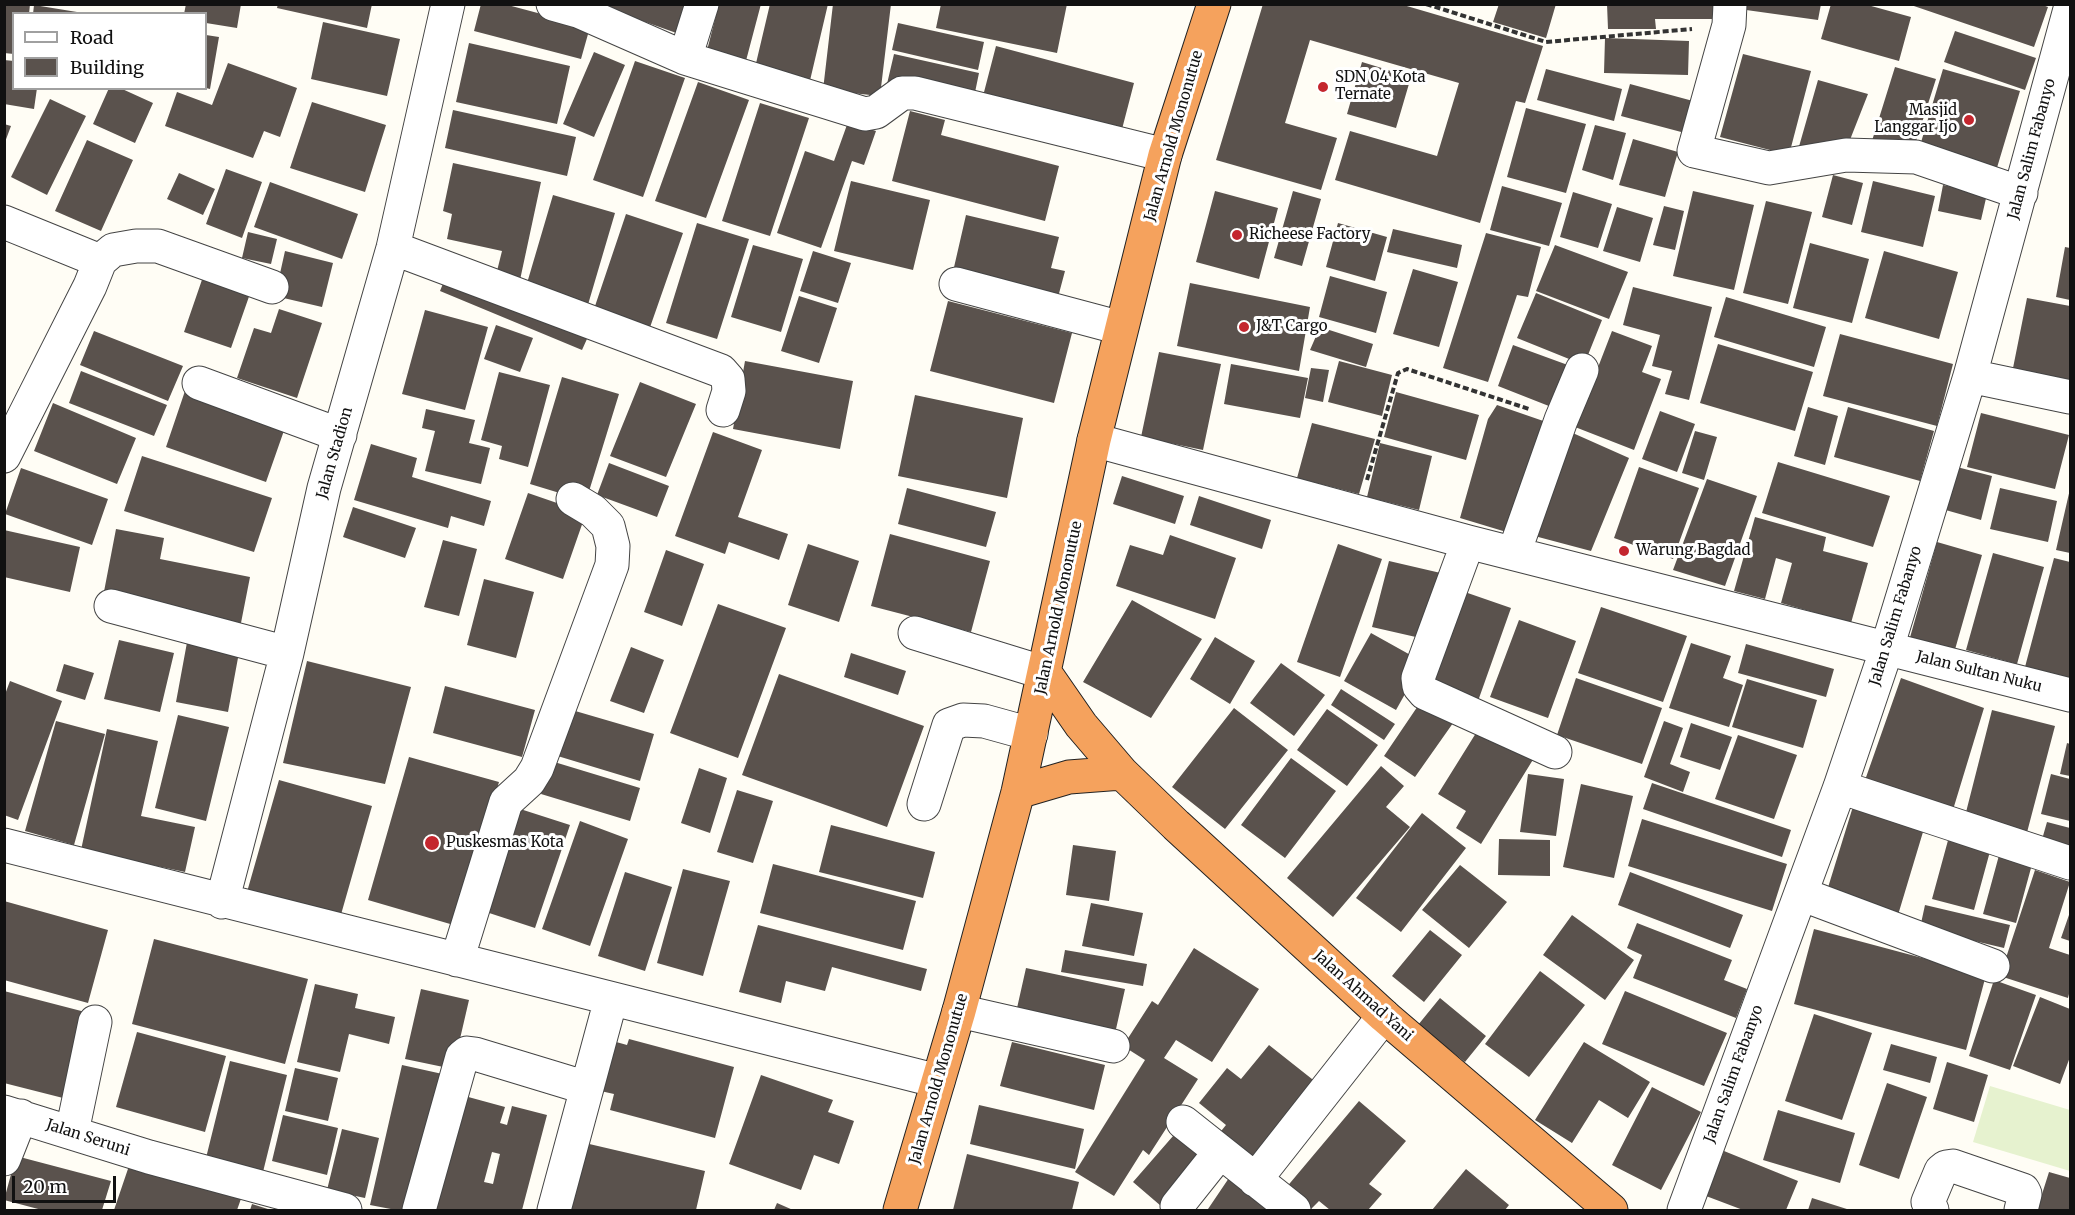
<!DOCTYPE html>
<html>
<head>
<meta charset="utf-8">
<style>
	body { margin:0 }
	#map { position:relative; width:2075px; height:1215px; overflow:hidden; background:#fffdf5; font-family:Merriweather,serif }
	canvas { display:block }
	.frame { position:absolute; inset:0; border:6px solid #111; pointer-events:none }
	.legend { position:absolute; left:12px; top:12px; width:195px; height:78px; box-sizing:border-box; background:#fff; border:2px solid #a0a0a0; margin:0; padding:8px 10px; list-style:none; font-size:18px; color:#111 }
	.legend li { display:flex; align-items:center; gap:12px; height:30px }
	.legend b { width:30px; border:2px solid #a0a0a0 }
	.scale { position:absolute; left:12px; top:1176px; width:104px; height:27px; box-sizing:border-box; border:3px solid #111; border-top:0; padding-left:8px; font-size:18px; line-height:21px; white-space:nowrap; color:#111; -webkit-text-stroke:4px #fff; paint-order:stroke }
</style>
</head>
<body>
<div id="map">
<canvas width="2075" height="1215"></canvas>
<div class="frame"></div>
<ul class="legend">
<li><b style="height:8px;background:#fff"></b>Road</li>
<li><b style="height:16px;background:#5a524d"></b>Building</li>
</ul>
<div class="scale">20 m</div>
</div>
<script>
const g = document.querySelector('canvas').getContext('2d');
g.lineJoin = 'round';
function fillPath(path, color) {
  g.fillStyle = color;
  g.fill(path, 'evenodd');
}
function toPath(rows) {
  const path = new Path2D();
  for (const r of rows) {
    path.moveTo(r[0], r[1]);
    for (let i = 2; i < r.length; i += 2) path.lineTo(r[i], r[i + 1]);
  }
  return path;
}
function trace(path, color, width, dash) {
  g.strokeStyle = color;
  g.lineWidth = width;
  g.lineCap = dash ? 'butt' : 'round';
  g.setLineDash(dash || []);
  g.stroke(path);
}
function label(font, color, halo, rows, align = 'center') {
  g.font = font + ' Merriweather,serif';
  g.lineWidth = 6;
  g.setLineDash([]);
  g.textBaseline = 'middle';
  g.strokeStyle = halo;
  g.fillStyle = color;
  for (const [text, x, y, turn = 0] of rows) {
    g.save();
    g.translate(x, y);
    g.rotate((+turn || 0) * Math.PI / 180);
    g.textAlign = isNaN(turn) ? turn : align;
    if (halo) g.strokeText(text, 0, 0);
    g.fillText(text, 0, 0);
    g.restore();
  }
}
fillPath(toPath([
	[1990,1086,2070,1110,2070,1171,1973,1142]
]), '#e6f2cf');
fillPath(toPath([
	[4,4,30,4,29,14,14,14,14,54,4,53],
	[186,4,241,4,237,28,206,23,206,14,184,14],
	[278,4,372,4,367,28,277,8],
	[481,4,504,4,590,27,581,59,474,31],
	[607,4,693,4,682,35,606,8],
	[719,4,761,4,743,72,704,62],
	[770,4,828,4,808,89,753,76],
	[833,4,891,4,880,96,823,90],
	[941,4,1067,4,1057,53,936,28],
	[1263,4,1400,4,1543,46,1525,103,1516,101,1480,223,1335,180,1350,131,1437,156,1459,83,1310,40,1285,123,1337,138,1321,190,1216,160],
	[1499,4,1556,4,1546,38,1493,22],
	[1607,4,1714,4,1714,19,1655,19,1656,29,1608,29],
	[1739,4,1821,4,1818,20,1739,9],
	[1831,4,1864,4,1911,17,1899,61,1821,39],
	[1908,4,2040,4,2048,7,2034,47],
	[34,5,77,12,77,14,33,14],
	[323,22,400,39,387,96,311,79],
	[898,23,984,42,978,70,892,50],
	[1955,31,2036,58,2025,90,1944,62],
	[206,35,219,37,210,89,206,88],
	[1605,38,1689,41,1688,75,1604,73],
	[469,43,570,66,557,124,456,102],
	[996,46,1134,83,1121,133,983,96],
	[594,52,625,65,594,137,563,124],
	[894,54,979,73,973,102,887,84],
	[1743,54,1811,71,1789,155,1720,137],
	[4,60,14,61,14,88,37,88,34,109,4,104],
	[635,61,685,78,643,197,593,180],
	[1362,62,1411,77,1396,128,1347,114],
	[228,63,297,88,280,137,264,131,253,158,165,126,177,92,212,105],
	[1895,67,1936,79,1911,157,1871,144],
	[1546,69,1622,89,1614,121,1537,100],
	[1943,69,2020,91,1996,171,1919,149],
	[1818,80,1868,94,1844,155,1796,157],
	[698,82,749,100,706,218,655,201],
	[1630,84,1693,101,1685,133,1621,116],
	[109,88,120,88,153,103,135,143,93,124],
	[50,99,86,116,47,195,11,177],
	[312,102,386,125,365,192,290,168],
	[760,103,809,118,770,236,722,221],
	[1526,108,1586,124,1566,193,1507,177],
	[453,110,576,137,567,176,445,148],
	[910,111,945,120,941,135,1059,166,1045,221,892,181],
	[848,122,876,131,864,165,852,161,821,248,777,233,805,151,834,161],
	[4,124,11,126,5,142,4,142],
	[1595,125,1626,133,1613,180,1582,170],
	[1633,139,1678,152,1665,197,1619,185],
	[87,140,133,160,101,231,55,211],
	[453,163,541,182,520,280,496,275,502,251,447,239,452,214,443,211],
	[226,169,262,182,242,238,206,224],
	[179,173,215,189,203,215,167,199],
	[1833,175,1863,183,1852,225,1822,217],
	[851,181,930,200,913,270,834,251],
	[1873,181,1935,196,1923,247,1861,232],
	[270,182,358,214,342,259,254,227],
	[1943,185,1987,194,1981,220,1938,211],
	[1502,186,1562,203,1549,246,1490,230],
	[1215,191,1278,208,1259,279,1196,262],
	[1293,191,1321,199,1302,266,1274,258],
	[1693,191,1754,205,1734,290,1673,276],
	[1573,192,1612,204,1598,248,1560,237],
	[553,195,615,213,587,308,525,290],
	[1766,201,1812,212,1788,304,1743,293],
	[1664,206,1684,211,1675,250,1653,245],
	[1617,207,1653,218,1640,262,1603,251],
	[626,214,683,233,648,333,592,315],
	[966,215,1059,237,1051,268,1065,271,1057,301,952,276],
	[697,223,749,239,717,339,666,323],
	[1338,223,1387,237,1375,281,1326,267],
	[1393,229,1462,245,1457,268,1387,252],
	[248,232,277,239,271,264,242,258],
	[1486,233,1541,247,1528,297,1517,295,1488,382,1443,368],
	[1810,243,1869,259,1852,323,1793,308],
	[753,245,803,259,781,332,731,317],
	[1555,245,1628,272,1609,319,1536,291],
	[2065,247,2070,248,2070,300,2056,297],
	[285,251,333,263,322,307,275,296],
	[813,251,851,263,838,303,800,291],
	[1884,251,1958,272,1939,339,1865,318],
	[1413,269,1458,282,1439,347,1393,334],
	[205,271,252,288,231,348,184,332],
	[448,271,591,330,582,350,440,291],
	[1330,276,1387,292,1376,333,1319,317],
	[1190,283,1310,307,1299,371,1177,346],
	[1633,287,1712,307,1689,400,1665,394,1672,371,1652,366,1660,335,1623,325],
	[1536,293,1602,320,1584,365,1517,338],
	[799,296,837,308,819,363,781,351],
	[1726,297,1826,327,1814,367,1714,337],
	[2027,298,2070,306,2070,384,2012,373],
	[948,301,1072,333,1054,403,930,371],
	[279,309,322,323,297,398,237,378,254,328,271,333],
	[425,310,488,327,465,410,402,394],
	[496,325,533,338,520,372,484,359],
	[1320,327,1373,344,1366,367,1310,350],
	[94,331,183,366,168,401,80,365],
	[1612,331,1652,346,1642,372,1661,379,1634,450,1575,427],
	[1840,334,1953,364,1937,426,1823,396],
	[1718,344,1813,372,1795,431,1700,403],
	[1513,345,1576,368,1559,410,1498,386],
	[1159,352,1221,364,1203,450,1141,437],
	[745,361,853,381,840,449,733,429],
	[1339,361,1392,375,1382,416,1328,402],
	[1231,364,1308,378,1300,418,1224,404],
	[1311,368,1329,370,1323,402,1305,398],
	[81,371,167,405,154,436,69,403],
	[499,372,550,385,528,467,499,459,502,446,481,440],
	[562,377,619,394,586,501,530,484],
	[640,382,696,404,666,477,610,456],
	[186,388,287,422,266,482,166,447],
	[1396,392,1479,415,1466,460,1384,437],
	[915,395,1023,418,1007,498,898,476],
	[53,403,136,438,117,484,34,451],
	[1497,405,1552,424,1513,534,1460,518,1488,419],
	[1808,407,1838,416,1825,465,1794,456],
	[1848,407,1934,431,1920,481,1834,457],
	[426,409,475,420,469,443,490,448,481,484,425,471,435,431,422,428],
	[1660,411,1695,424,1677,472,1642,459],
	[1981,413,2069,435,2055,489,1967,467],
	[1312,423,1375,439,1359,494,1297,478],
	[1566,430,1629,458,1591,551,1527,534],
	[1695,431,1717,437,1704,480,1682,473],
	[713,432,762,450,738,517,788,534,779,560,729,542,725,554,675,536],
	[1380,443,1432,456,1419,510,1367,497],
	[371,444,417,458,412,477,491,501,484,526,451,516,448,528,354,500],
	[142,456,272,498,254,552,124,511],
	[1778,462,1890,496,1873,547,1762,513],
	[609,463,669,486,657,517,597,495],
	[1953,466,1992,476,1981,520,1942,509],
	[1639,467,1699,488,1673,559,1614,538],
	[21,468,108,499,92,545,5,514],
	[1122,476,1184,496,1175,524,1113,504],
	[1707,479,1757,496,1725,586,1673,570],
	[907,488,996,512,986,547,898,524],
	[2000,488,2057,501,2048,542,1990,529],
	[2070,489,2070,553,2056,550],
	[528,493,586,513,563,579,505,559],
	[1199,496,1271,520,1262,549,1190,525],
	[353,507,416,528,405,558,343,537],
	[1755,517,1826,537,1823,551,1868,563,1851,623,1781,603,1792,563,1776,558,1765,599,1734,591],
	[116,529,164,538,160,559,250,577,240,628,102,602],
	[4,530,80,547,70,592,4,577],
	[890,534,990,561,971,632,871,606],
	[1170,535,1236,558,1215,619,1116,586,1130,545,1163,555],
	[443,540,477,549,459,616,424,607],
	[1937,542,1982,555,1954,653,1909,641],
	[808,544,859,561,839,622,788,605],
	[1338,544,1382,559,1340,677,1297,662],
	[666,550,704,564,682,626,644,612],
	[1993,553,2044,567,2017,664,1966,650],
	[2054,558,2070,562,2070,678,2025,667],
	[1389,561,1445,574,1429,640,1372,627],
	[484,579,534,592,516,658,467,645],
	[1459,590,1511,608,1478,701,1426,682],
	[1132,600,1202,639,1151,718,1083,682],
	[718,604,786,628,738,758,670,733],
	[1601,607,1687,636,1663,702,1578,673],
	[1519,620,1576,641,1548,718,1490,697],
	[1371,633,1423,662,1396,710,1344,681],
	[188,637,240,647,228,712,176,702],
	[1215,637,1255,661,1230,704,1190,679],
	[119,640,174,653,160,712,104,699],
	[1691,643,1731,656,1723,678,1743,685,1729,727,1669,708],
	[1746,644,1834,669,1826,697,1738,673],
	[631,647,664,660,644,713,610,701],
	[851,653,906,671,898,695,844,677],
	[307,661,411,687,385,784,283,763],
	[1281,663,1325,695,1294,736,1250,703],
	[64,664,94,673,85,700,56,691],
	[779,674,924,726,887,827,742,775],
	[1576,678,1662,708,1642,764,1557,735],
	[1901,678,1984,708,1952,813,1864,783],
	[1747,679,1817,700,1803,748,1732,727],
	[10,681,62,701,18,820,4,815,4,697],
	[445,686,535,710,522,757,433,733],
	[1341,689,1395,724,1384,740,1331,705],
	[1426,694,1458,716,1415,777,1384,756],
	[565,708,654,734,640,781,551,754],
	[1234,708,1288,750,1225,829,1172,787],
	[1327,709,1378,745,1347,786,1297,750],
	[1992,710,2055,726,2025,840,1963,824],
	[178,715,229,727,206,821,155,808],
	[56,721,105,734,74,845,25,831],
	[1664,721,1683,728,1670,764,1690,772,1683,792,1644,777],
	[1691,723,1732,737,1720,770,1680,757],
	[1481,725,1534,758,1481,844,1456,828,1466,811,1438,794],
	[107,729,158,741,141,816,195,827,185,872,81,850],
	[1738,735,1797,755,1774,819,1715,799],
	[2067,743,2070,744,2070,776,2060,774],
	[409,757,499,782,457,926,368,900],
	[1291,758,1336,791,1285,858,1241,825],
	[551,761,640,788,630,821,541,794],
	[1381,766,1404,786,1386,807,1410,827,1333,917,1287,878],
	[699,768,727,778,710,833,681,823],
	[1528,774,1564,779,1556,836,1520,832],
	[2051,774,2070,779,2070,821,2041,814],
	[279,780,372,806,338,925,245,899],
	[1652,783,1791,830,1782,857,1643,809],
	[1581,784,1633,796,1614,878,1563,867],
	[737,790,773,801,753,863,717,852],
	[1855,800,1926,822,1898,915,1826,894],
	[514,807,570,825,535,928,480,910],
	[1422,813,1466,848,1401,932,1356,898],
	[1642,819,1787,864,1772,911,1628,866],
	[580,821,628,839,590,946,542,929],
	[2047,822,2070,828,2070,859,2039,850],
	[831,825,935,852,923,898,819,872],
	[1950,833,1992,844,1974,910,1932,899],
	[1499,839,1550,840,1550,876,1498,875],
	[1073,845,1116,851,1109,901,1066,895],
	[2001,848,2034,857,2016,923,1983,914],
	[773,864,916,901,903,950,760,913],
	[1460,865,1507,902,1469,948,1422,910],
	[683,869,730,881,703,976,657,963],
	[2035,870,2070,882,2049,948,2070,955,2070,990,2068,998,2000,976],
	[625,872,672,887,645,971,598,956],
	[1630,872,1743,915,1730,948,1618,905],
	[4,901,108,930,88,1003,4,980],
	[1091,903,1143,913,1134,956,1082,946],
	[1925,905,2010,925,2004,948,1920,928],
	[2070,912,2070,941,2061,938],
	[1572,915,1634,960,1605,1000,1543,955],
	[1637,923,1732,960,1724,980,1747,989,1736,1018,1633,978,1642,955,1627,948],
	[758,925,927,969,921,991,832,967,825,991,786,981,781,1003,739,992],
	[1814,929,1986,975,1966,1050,1794,1004],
	[1430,930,1462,955,1424,1002,1392,976],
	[154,939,308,979,285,1064,132,1024],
	[1194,948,1259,989,1212,1062,1176,1040,1164,1058,1198,1079,1149,1155,1143,1150,1114,1196,1075,1172,1145,1060,1123,1046,1152,1001,1158,1005],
	[1065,950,1147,964,1143,986,1061,972],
	[1026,968,1125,989,1114,1038,1015,1017],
	[1540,971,1585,1005,1529,1077,1485,1044],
	[1994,980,2036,995,2010,1070,1969,1056],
	[315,984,358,994,355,1008,395,1017,389,1044,349,1034,340,1072,297,1062],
	[421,989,469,1000,453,1069,405,1059],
	[4,991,89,1013,67,1099,4,1083],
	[1625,991,1727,1033,1704,1086,1602,1044],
	[2040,997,2070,1009,2070,1057,2060,1084,2013,1066],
	[1440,998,1486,1036,1465,1062,1418,1025],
	[1814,1014,1872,1033,1842,1120,1785,1101],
	[137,1032,226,1056,205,1132,116,1107],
	[629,1039,734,1067,715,1138,610,1110,614,1094,596,1090,609,1040,627,1045],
	[1012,1042,1105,1065,1094,1110,1000,1086],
	[1584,1042,1650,1082,1628,1118,1599,1100,1572,1143,1535,1120],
	[1891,1044,1937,1057,1930,1083,1883,1070],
	[1269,1045,1317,1083,1248,1169,1213,1141,1226,1125,1199,1103,1227,1068,1241,1079],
	[230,1061,287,1075,261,1180,204,1166],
	[1947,1062,1988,1075,1974,1122,1933,1109],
	[402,1065,447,1075,417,1210,396,1210,370,1205],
	[295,1068,338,1078,328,1121,285,1111],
	[761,1075,833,1100,828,1112,854,1121,839,1164,814,1155,801,1190,729,1164],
	[1887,1083,1927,1097,1899,1179,1859,1165],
	[1652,1087,1701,1112,1661,1190,1612,1165],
	[461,1095,505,1107,500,1123,507,1125,512,1106,547,1115,522,1210,430,1210],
	[492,1152,500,1154,493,1184,484,1182],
	[1359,1101,1406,1141,1369,1184,1382,1194,1368,1210,1330,1210,1319,1201,1310,1210,1285,1189],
	[979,1105,1084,1129,1075,1169,970,1144],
	[1778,1110,1855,1133,1840,1183,1763,1160],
	[283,1115,338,1128,327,1175,272,1161],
	[1180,1128,1208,1152,1161,1206,1133,1182],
	[342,1129,379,1138,365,1198,327,1190],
	[585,1143,705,1171,696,1210,569,1210],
	[1724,1151,1798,1181,1786,1210,1743,1210,1706,1196],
	[967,1154,1079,1182,1072,1210,953,1210],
	[16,1156,111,1181,102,1210,42,1210,4,1200],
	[131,1160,242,1196,237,1210,114,1210],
	[1466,1169,1509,1205,1505,1210,1432,1210],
	[2049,1172,2070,1178,2070,1210,2037,1210],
	[1231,1175,1283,1210,1210,1210,1208,1209],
	[1812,1198,1850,1210,1808,1210],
	[777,1203,793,1210,774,1210],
	[252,1204,271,1210,250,1210]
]), '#5a524d');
const minor = toPath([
	[553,4,578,11,685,58,865,114,876,112,902,93,915,93,1165,155],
	[1730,4,1729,25,1694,151,1769,168,1846,155,1916,157,2021,193],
	[685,58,702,4],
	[4,222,100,261,90,286,4,456],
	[393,248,721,371,728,379,729,391,723,410],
	[100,261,113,250,136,246,158,246,272,287],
	[956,284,1121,328],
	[1970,376,2070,397],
	[199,383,340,435],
	[1094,440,1468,542,2070,695],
	[1468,542,1418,678,1419,686,1425,693,1555,752],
	[1514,553,1561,420,1582,370],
	[111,606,287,653],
	[915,633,1045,673],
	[1840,787,2070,863],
	[924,804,949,725,963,720,984,721,1031,734],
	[4,845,938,1081],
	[1801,894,1993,966],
	[222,902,287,653,324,488,393,248,448,4],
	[457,960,506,802,529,781,537,768,612,565,613,546,608,526,593,511,573,499],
	[959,1011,1113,1046],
	[4,1112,149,1157,345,1210],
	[1183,1122,1294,1210],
	[72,1132,95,1022],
	[4,1159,21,1116],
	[1255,1180,1384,1016],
	[1177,1206,1220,1152],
	[419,1210,462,1057,467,1053,475,1054,587,1088],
	[554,1210,611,999],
	[1684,1210,1840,787,1887,648,1970,376,2070,9],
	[1932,1210,1928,1202,1941,1171,1946,1167,1953,1166,2023,1190,2025,1194,2021,1210]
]);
const highway = toPath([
	[1045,673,1081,725,1122,773,1176,825,1384,1016,1611,1210],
	[1018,792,1069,777,1122,773],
	[900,1210,959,1011,1018,792,1094,440,1165,155,1214,4]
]);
trace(minor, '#444', 35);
trace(highway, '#222', 35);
trace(toPath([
	[1426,4,1546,42,1692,29],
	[1367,480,1398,373,1407,369,1529,409]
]), '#333', 4, [6, 3]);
trace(minor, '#fff', 33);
trace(highway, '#f5a25d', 33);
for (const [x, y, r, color] of [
	[1323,87,6,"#c4262e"],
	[1969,120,6,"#c4262e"],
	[1237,235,6,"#c4262e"],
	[1244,327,6,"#c4262e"],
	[1624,551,6,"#c4262e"],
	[432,843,8,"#c4262e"]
]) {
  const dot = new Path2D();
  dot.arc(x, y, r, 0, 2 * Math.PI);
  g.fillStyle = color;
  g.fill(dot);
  trace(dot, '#fff', 2);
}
label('15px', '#111', '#fff', [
	["SDN 04 Kota",1335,78],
	["Ternate",1335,95],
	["Masjid",1957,111,"right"],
	["Langgar Ijo",1957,128,"right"],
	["Richeese Factory",1249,235],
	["J&T Cargo",1256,327],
	["Warung Bagdad",1636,551],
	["Puskesmas Kota",446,843]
], 'left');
label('15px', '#111', '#fff', [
	["Jalan Arnold Mononutue",1174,136,-74],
	["Jalan Salim Fabanyo",2032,149,-75],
	["Jalan Stadion",335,453,-74],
	["Jalan Arnold Mononutue",1059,608,-78],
	["Jalan Salim Fabanyo",1896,616,-73],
	["Jalan Sultan Nuku",1979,672,14],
	["Jalan Ahmad Yani",1363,996,42],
	["Jalan Salim Fabanyo",1734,1074,-70],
	["Jalan Arnold Mononutue",939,1079,-74],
	["Jalan Seruni",88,1138,18]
]);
</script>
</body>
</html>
